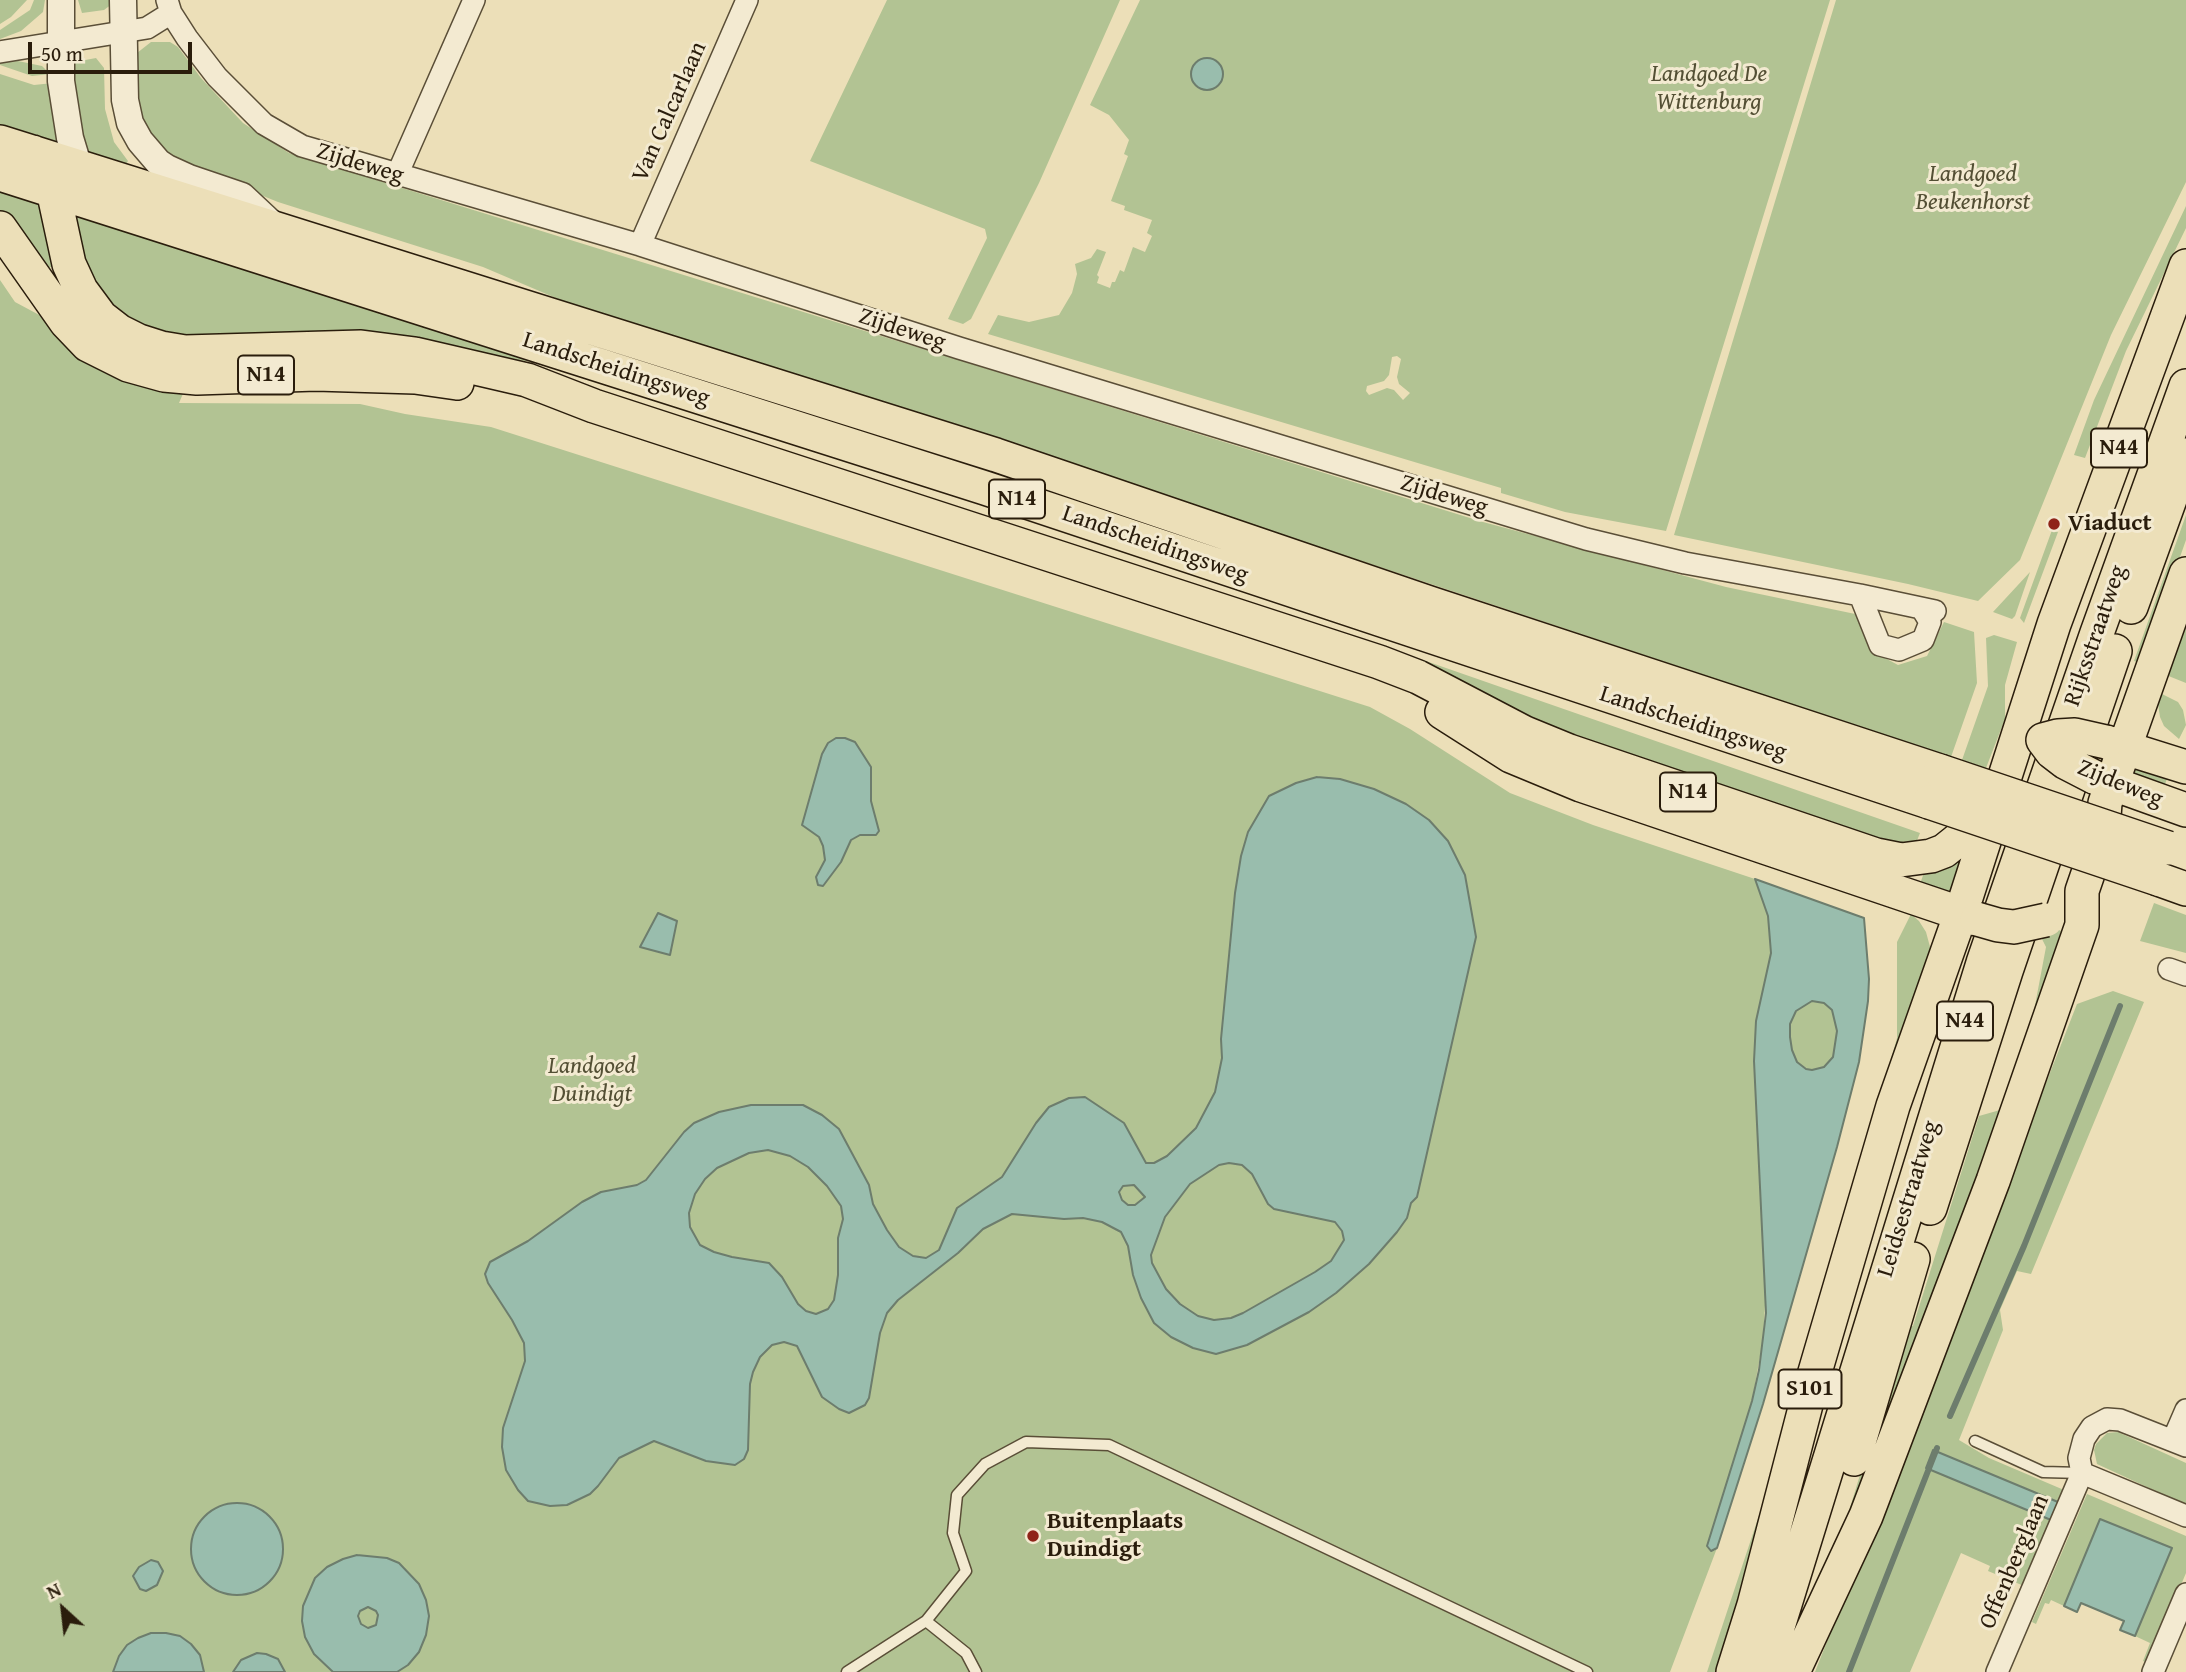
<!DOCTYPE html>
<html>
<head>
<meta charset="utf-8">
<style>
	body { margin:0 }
	#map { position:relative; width:2186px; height:1672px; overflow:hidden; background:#ecdfb8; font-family:"Gentium Book Plus",serif }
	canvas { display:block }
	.north { position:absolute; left:28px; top:1574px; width:70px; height:70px; -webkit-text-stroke:5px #f3ead1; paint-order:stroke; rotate:333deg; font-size:19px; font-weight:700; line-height:28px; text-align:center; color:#2a1d0c }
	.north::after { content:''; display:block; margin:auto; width:24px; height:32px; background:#2a1d0c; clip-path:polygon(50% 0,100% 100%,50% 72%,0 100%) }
	.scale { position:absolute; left:28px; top:42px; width:164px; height:32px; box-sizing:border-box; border:4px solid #2a1d0c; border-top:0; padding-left:9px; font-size:21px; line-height:24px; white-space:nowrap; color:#2a1d0c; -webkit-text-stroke:5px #f3ead1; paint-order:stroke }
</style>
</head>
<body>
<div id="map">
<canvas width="2186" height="1672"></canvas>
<div class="north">N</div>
<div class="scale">50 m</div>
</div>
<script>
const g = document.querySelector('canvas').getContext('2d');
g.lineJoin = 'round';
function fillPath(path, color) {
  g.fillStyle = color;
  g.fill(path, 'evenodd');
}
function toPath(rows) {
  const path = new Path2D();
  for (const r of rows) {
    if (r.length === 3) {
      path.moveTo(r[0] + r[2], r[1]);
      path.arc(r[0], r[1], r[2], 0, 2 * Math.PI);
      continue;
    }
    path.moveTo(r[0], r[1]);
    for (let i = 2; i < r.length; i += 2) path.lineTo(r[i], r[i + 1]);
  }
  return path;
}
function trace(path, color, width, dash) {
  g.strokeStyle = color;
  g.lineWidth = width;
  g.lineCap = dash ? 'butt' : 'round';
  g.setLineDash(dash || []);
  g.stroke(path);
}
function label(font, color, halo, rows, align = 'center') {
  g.font = font + ' "Gentium Book Plus",serif';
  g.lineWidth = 6;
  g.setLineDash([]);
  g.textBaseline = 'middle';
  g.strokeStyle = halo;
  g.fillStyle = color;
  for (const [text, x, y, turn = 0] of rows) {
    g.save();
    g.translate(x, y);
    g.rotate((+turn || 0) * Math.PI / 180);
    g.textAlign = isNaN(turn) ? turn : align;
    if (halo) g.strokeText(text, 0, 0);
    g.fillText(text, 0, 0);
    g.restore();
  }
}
fillPath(toPath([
	[0,0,27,0,11,17,0,24],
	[34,0,45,0,43,12,21,31,0,39,0,30,30,10],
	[78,0,113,0,112,4,104,10,82,13],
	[887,0,1120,0,1039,183,971,319,963,324,948,319,987,238,985,229,810,161],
	[1140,0,1830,0,1666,531,1565,512,1501,493,1501,488,988,334,998,315,1029,322,1059,315,1072,293,1077,274,1075,264,1091,258,1097,249,1106,252,1097,275,1099,277,1097,283,1110,288,1112,282,1115,282,1120,270,1124,272,1133,247,1145,252,1152,236,1147,233,1152,220,1124,210,1125,206,1111,201,1128,156,1124,154,1129,140,1109,115,1090,105],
	[1397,356,1401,359,1397,377,1399,384,1410,393,1403,400,1394,390,1387,388,1369,395,1366,391,1367,386,1384,381,1389,375,1392,357],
	[1836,0,2186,0,2186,182,2111,335,2020,560,1978,601,1908,584,1674,535],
	[151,42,170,42,178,47,201,78,243,123,289,153,1483,522,1726,587,1860,615,1872,651,1898,665,1927,656,1944,622,1974,632,1977,683,1951,757,1166,496,584,310,483,267,278,202,172,159,140,129,131,88,137,53],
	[96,58,104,68,105,109,114,142,128,161,124,168,79,152,69,75,75,62],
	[18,61,42,66,50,74,32,76,0,65,0,62],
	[0,74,34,85,53,83,64,146,0,126],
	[0,188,39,200,43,210,45,233,54,266,38,271,0,218],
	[2186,206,2186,228,2126,351,2085,458,2074,455,2094,400],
	[74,214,295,286,534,362,358,340,168,336,137,323,99,292,87,272],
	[0,280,15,302,58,325,188,382,179,403,360,404,405,414,491,427,1370,707,1410,729,1510,793,1593,825,1755,879,1768,916,1771,953,1756,1021,1754,1061,1766,1288,1763,1340,1752,1401,1714,1551,1717,1548,1670,1672,0,1672],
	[2186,515,2186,540,2142,664,2134,661],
	[2052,530,2058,532,2024,623,2020,618],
	[2030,572,2015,616,2012,619,1993,612],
	[2186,625,2186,683,2161,673],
	[1994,635,2017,642,2005,685,2005,719,1986,768,1962,760,1988,686,1986,638],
	[1400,652,1920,833,1916,843,1905,849,1591,748],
	[2156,691,2178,702,2183,710,2186,725,2179,739,2164,726,2160,717],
	[2132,761,2169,774,2163,789,2127,776],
	[1967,842,1955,894,1920,884,1926,867],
	[2154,903,2186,915,2186,953,2140,941],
	[1911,914,1919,921,1926,932,1933,958,1725,1672,1707,1672,1788,1428,1897,1038,1897,942],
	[2057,929,2061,931,2033,1016,2046,947,2039,933],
	[2113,991,2144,1002,2031,1274,2017,1271,2000,1310,2003,1330,1959,1440,1989,1458,2064,1490,2058,1502,1934,1450,1926,1468,2051,1520,2024,1586,1988,1571,1990,1566,1961,1553,1910,1672,1815,1672,2077,1004],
	[1812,1001,1824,1003,1832,1010,1837,1031,1833,1057,1824,1067,1813,1070,1806,1069,1797,1062,1792,1050,1790,1037,1790,1024,1796,1011],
	[2000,1110,1962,1226,1860,1514,1849,1511,1905,1327,1913,1326,1979,1116],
	[2118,1432,2186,1463,2186,1505,2097,1464,2094,1450,2096,1444,2107,1433],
	[2087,1494,2186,1536,2186,1573,2148,1663,2143,1661,2150,1643,2135,1636,2172,1548,2100,1520,2064,1606,2051,1600,2049,1604,2045,1603,2036,1624,2032,1622]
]), '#b2c393');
const water = toPath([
	[1207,74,16],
	[836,738,845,738,855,742,871,767,871,801,879,831,876,835,860,835,851,840,841,862,823,886,818,885,816,877,825,860,823,846,819,837,802,825,822,754,828,743,836,738],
	[1317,777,1340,779,1374,789,1406,804,1429,820,1448,841,1465,875,1476,937,1417,1197,1411,1203,1407,1218,1397,1232,1369,1264,1336,1293,1309,1312,1247,1345,1216,1354,1193,1348,1171,1337,1154,1323,1141,1298,1133,1275,1128,1246,1121,1232,1102,1222,1083,1218,1064,1219,1012,1214,983,1229,958,1253,898,1300,887,1313,880,1333,869,1398,865,1405,849,1413,839,1409,822,1397,797,1346,784,1342,772,1345,760,1357,753,1372,750,1384,748,1450,744,1459,735,1465,706,1461,654,1441,619,1458,598,1486,590,1494,567,1505,550,1506,528,1501,518,1490,506,1470,502,1447,503,1428,525,1361,524,1343,512,1320,488,1283,485,1274,490,1262,528,1241,582,1202,601,1192,637,1185,646,1180,684,1132,694,1123,719,1112,751,1105,803,1105,822,1115,839,1129,869,1185,873,1204,887,1230,899,1247,913,1256,926,1258,939,1250,957,1208,1002,1177,1036,1123,1049,1107,1069,1098,1085,1097,1124,1123,1146,1163,1154,1163,1167,1156,1196,1128,1215,1092,1222,1058,1221,1039,1235,893,1241,856,1248,832,1269,796,1296,783,1317,777],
	[768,1150,790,1156,808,1167,827,1186,841,1206,843,1219,838,1238,838,1275,834,1300,828,1309,816,1314,806,1311,798,1304,782,1277,769,1263,732,1257,714,1252,700,1245,690,1227,689,1213,695,1194,705,1179,717,1168,749,1153,768,1150],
	[1229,1163,1242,1165,1252,1174,1268,1204,1274,1209,1335,1222,1342,1231,1344,1240,1331,1261,1315,1272,1243,1313,1231,1318,1214,1320,1198,1316,1180,1304,1166,1289,1152,1263,1151,1255,1165,1217,1190,1184,1219,1165,1229,1163],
	[1134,1185,1145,1197,1135,1205,1128,1205,1122,1200,1119,1192,1123,1186,1134,1185],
	[1755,879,1864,918,1869,979,1868,1001,1859,1062,1837,1147,1763,1404,1717,1548,1711,1551,1707,1546,1752,1401,1759,1370,1766,1313,1754,1061,1756,1021,1771,953,1768,916,1755,879],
	[1812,1001,1824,1003,1832,1010,1837,1031,1833,1057,1824,1067,1812,1070,1806,1069,1797,1062,1792,1050,1790,1037,1790,1024,1796,1011,1812,1001],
	[658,913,677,921,670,955,640,947,658,913],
	[1933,1450,2058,1502,2051,1520,1926,1468,1933,1450],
	[237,1549,46],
	[2100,1519,2172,1548,2135,1636,2120,1630,2124,1621,2081,1603,2077,1612,2064,1606,2100,1519],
	[357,1555,387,1558,399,1563,419,1584,426,1600,429,1616,426,1635,419,1652,408,1665,397,1672,333,1672,314,1654,305,1637,302,1621,303,1606,315,1578,327,1567,343,1559,357,1555],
	[368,1607,376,1611,378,1615,376,1625,368,1628,361,1624,358,1616,360,1611,368,1607],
	[151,1560,158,1562,163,1571,157,1585,146,1591,140,1589,133,1576,139,1567,151,1560],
	[151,1633,166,1633,180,1636,191,1644,200,1655,204,1672,113,1672,119,1656,127,1645,138,1638,151,1633],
	[257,1653,266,1654,278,1659,285,1672,233,1672,241,1660,257,1653]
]);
fillPath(water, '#99bdad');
trace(water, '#6d7d6d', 2);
trace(toPath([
	[1950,1416,2024,1246,2120,1006],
	[1849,1672,1937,1448]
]), '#6d7d6d', 6);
const service = toPath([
	[1975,1441,2043,1472,2082,1473],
	[926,1621,966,1653,976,1672],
	[847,1672,926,1621,966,1571,953,1533,957,1495,985,1464,1026,1442,1109,1445,1587,1672]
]);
const minor = toPath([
	[167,0,171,13,187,38,217,77,264,124,302,146,640,245,959,348,1586,539,1685,563,1860,595,1935,611],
	[0,52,147,28,171,13],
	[397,175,474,0],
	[640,245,747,0],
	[1860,595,1880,645,1899,650,1923,640,1930,622,1922,609],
	[2169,969,2186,975],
	[2173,1440,2186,1410],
	[2082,1473,2186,1516],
	[1997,1672,2082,1473,2079,1458,2084,1439,2092,1427,2107,1419,2120,1420,2186,1446],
	[2153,1672,2186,1594]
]);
const tertiary = toPath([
	[61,0,61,81,70,138,83,181],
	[123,0,125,100,130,123,140,141,158,162,167,168,189,178,242,196,274,226]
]);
const primary = toPath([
	[0,142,996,455,1430,603,1940,771],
	[33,152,47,175,53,190,69,264,81,290,101,317,119,331,139,341,161,348,185,352,361,347,415,354,527,380,594,406,1379,662,1418,677,1525,733,1569,751,1876,855,1901,860,1931,856,1944,851,1964,835,1990,820],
	[0,174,985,488,1929,802],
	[0,228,66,322,88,345,128,365,164,375,197,378,316,374,415,377,457,383],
	[2131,607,2186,455],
	[1442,712,1511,756,1581,785,1977,919],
	[2106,742,2186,767],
	[2094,777,2186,810],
	[2158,879,2186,889],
	[1930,1208,2006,971,2115,651],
	[1854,1459,1913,1259],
	[1733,1672,1754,1605,1810,1389,1893,1106,1961,913,2054,624,2186,266],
	[1764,1672,1983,963,2097,633,2186,386],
	[1793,1672,1866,1516,1993,1181,2082,925,2082,891,2103,830,2105,803,2186,574]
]);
trace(service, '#5a4e37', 13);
trace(minor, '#5a4e37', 24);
trace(tertiary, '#5a4e37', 29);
trace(primary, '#2a1d0c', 36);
trace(service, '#f3ead1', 10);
trace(minor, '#f3ead1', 21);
trace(tertiary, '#f3ead1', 26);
trace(primary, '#ecdfb8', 33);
const primaryBridge = toPath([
	[1940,771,2168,848],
	[2094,777,2065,762,2052,752,2043,740,2058,736,2075,735,2106,742],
	[1929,802,2158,879],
	[1977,919,1998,925,2014,927,2046,920]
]);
trace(primaryBridge, '#2a1d0c', 36, []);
trace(primaryBridge, '#ecdfb8', 33);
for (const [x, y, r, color] of [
	[2054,524,7,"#8f2418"],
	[1033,1536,7,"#8f2418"]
]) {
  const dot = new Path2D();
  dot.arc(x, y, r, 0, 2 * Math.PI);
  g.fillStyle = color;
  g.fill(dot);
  trace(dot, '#f3ead1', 2.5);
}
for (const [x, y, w] of [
	[266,375,56],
	[2119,448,56],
	[1017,499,56],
	[1688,792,56],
	[1965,1021,56],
	[1810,1389,63]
]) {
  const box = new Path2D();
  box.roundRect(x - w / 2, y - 19.5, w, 39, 5);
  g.fillStyle = '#f3ead1';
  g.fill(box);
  trace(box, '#2a1d0c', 2);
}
label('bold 23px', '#2a1d0c', null, [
	["N14",266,375],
	["N44",2119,448],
	["N14",1017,499],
	["N14",1688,792],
	["N44",1965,1021],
	["S101",1810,1389]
]);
label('italic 24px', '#534f34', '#f3ead1', [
	["Landgoed De",1709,75],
	["Wittenburg",1709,103],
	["Landgoed",1973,175],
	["Beukenhorst",1973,203],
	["Landgoed",592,1067],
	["Duindigt",592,1095]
]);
label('24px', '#2a1d0c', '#f3ead1', [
	["Van Calcarlaan",670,112,-66],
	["Zijdeweg",360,164,17],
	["Zijdeweg",902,330,18],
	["Landscheidingsweg",616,370,18],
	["Zijdeweg",1444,496,17],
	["Landscheidingsweg",1155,545,19],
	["Rijksstraatweg",2096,636,-71],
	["Landscheidingsweg",1693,724,18],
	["Zijdeweg",2120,784,22],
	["Leidsestraatweg",1909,1199,-73],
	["Offenberglaan",2015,1562,-67]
]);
label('bold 24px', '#2a1d0c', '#f3ead1', [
	["Viaduct",2068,524],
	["Buitenplaats",1047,1522],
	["Duindigt",1047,1550]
], 'left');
</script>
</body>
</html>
